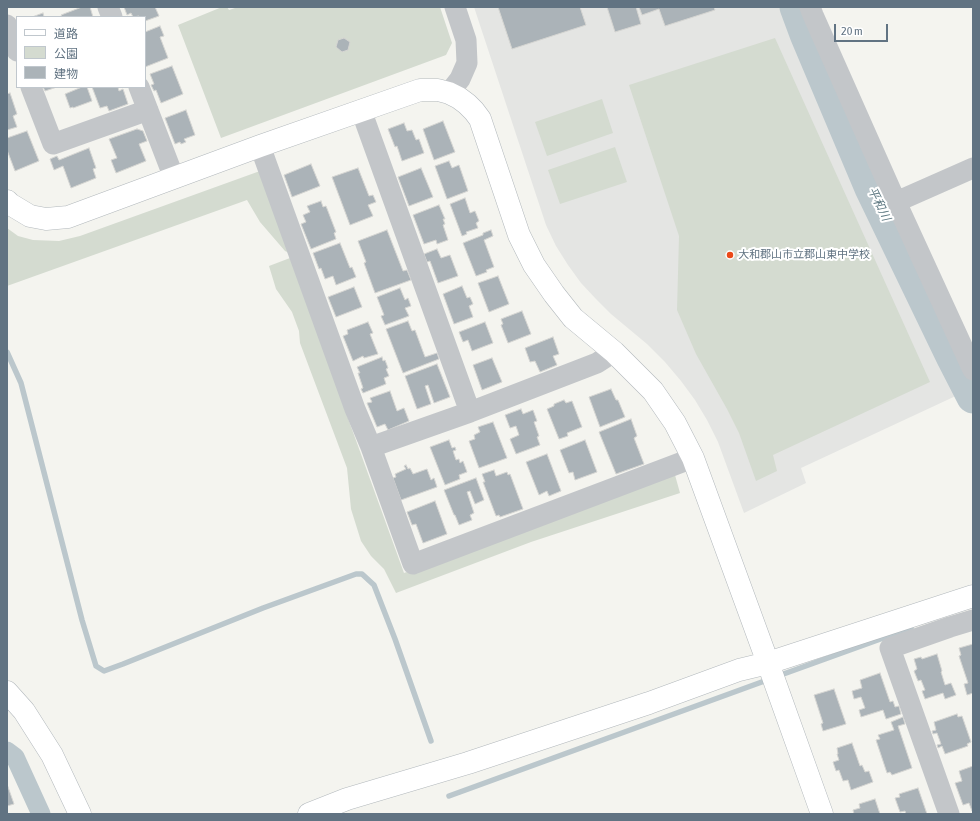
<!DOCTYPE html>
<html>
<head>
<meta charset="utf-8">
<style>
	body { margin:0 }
	#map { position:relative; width:980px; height:821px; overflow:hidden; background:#f4f4ef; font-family:"Asap Condensed","Noto Sans JP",sans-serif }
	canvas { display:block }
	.frame { position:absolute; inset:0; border:8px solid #617382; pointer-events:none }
	.legend { position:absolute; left:16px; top:16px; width:130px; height:72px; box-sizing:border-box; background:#fff; border:1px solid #c0c7cd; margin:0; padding:5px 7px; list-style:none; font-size:12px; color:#617382 }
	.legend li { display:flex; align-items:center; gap:8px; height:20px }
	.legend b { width:20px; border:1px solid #c0c7cd }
	.scale { position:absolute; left:834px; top:24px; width:54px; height:18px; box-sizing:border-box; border:2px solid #617382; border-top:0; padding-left:5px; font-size:12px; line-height:14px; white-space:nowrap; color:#617382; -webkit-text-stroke:3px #fff; paint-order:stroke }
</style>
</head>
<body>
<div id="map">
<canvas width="980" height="821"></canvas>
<div class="frame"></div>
<ul class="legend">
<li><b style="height:5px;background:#fff"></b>道路</li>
<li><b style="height:11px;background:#d4dbd0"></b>公園</li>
<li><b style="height:11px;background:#abb3b8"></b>建物</li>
</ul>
<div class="scale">20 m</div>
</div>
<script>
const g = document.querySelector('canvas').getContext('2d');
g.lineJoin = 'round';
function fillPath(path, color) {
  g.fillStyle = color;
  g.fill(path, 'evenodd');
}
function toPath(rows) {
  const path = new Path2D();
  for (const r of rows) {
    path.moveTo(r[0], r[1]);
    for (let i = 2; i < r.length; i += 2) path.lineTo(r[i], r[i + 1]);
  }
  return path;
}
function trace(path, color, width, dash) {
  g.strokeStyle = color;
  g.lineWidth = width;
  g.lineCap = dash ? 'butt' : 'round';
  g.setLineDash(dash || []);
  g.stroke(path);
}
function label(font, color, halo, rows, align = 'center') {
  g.font = font + ' "Asap Condensed","Noto Sans JP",sans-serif';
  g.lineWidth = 4;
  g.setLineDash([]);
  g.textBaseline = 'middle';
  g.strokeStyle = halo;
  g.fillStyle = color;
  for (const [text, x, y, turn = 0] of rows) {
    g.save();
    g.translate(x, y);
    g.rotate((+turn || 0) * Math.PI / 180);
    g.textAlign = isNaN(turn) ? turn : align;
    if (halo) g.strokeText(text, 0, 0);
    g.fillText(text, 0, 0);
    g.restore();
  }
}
fillPath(toPath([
	[474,7,787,7,791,17,960,394,801,468,806,483,744,513,718,442,707,420,695,400,681,381,665,362,647,344,611,314,596,299,581,283,568,265,556,246,546,225]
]), '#e4e5e3');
fillPath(toPath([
	[222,7,227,7,229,10,238,7,440,7,452,43,446,55,221,138,178,25],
	[775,38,930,382,773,455,777,471,756,481,739,433,727,409,696,354,677,310,679,236,629,85],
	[602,99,613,133,547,156,535,122],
	[615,147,627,182,560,204,548,170],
	[260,171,289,253,285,251,260,222,247,200,7,286,7,228,18,236,33,240,59,241,80,236],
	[290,258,404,573,675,475,680,493,531,542,396,593,384,569,371,556,361,541,351,509,347,468,300,343,299,331,292,312,276,289,269,266]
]), '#d4dbd0');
trace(toPath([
	[7,352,21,383,82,620,96,666,104,671,123,664,263,608,356,574,362,574,374,585,395,639,431,741],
	[778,676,911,628],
	[449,796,770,679]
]), '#bbc7cc', 5.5);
trace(toPath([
	[7,751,15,757,41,814]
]), '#bbc7cc', 19);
trace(toPath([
	[796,7,806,34,871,188,953,358,973,397]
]), '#bbc7cc', 33);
const building = toPath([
	[82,7,90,7,93,17,62,17,61,15,82,7],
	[124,7,155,7,159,16,145,21,145,17,139,17,139,16,133,17,131,13,127,15,124,7],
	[498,7,580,7,586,25,512,49,498,7],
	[607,7,636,7,641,24,615,32,607,7],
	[639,7,714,7,715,10,665,26,659,9,642,15,639,7],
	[43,13,44,17,32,17,43,13],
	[160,26,164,36,160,37,168,58,145,67,145,32,160,26],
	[344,38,350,42,348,50,342,52,336,47,338,40,344,38],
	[172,66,183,94,161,103,156,90,154,91,151,85,154,84,150,74,172,66],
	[43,87,57,87,45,91,43,87],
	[82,87,87,87,92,101,73,108,73,107,70,108,65,94,82,87],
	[92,87,118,87,119,91,123,89,128,104,109,111,107,106,100,108,92,87],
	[10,93,17,114,13,116,17,127,7,130,7,94,10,93],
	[186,110,195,135,184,139,186,142,181,144,180,142,175,144,165,118,186,110],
	[443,121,455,152,434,160,423,129,443,121],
	[404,123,407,131,412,130,416,140,419,139,424,153,402,161,397,146,395,147,388,129,404,123],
	[137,129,143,131,147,141,139,144,146,161,116,173,111,160,117,158,109,139,137,129],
	[27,131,39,161,15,171,7,150,7,138,27,131],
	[89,148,96,168,93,169,96,178,71,188,63,166,54,170,50,159,57,156,59,160,89,148],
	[449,161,452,168,459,165,468,191,447,199,435,166,449,161],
	[311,164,320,186,292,197,284,175,311,164],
	[358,168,369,196,373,195,376,202,368,205,373,216,350,225,332,177,358,168],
	[421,168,433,197,409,206,398,177,421,168],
	[465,198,470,213,475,211,479,221,476,223,478,228,466,232,467,234,462,236,450,204,465,198],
	[321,201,323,207,326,206,336,232,334,233,336,239,311,249,301,224,306,222,303,215,310,212,307,206,321,201],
	[439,205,445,219,443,219,445,224,443,225,448,240,437,244,436,240,424,244,413,215,439,205],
	[387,230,403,271,407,270,411,280,375,293,364,263,366,262,358,241,387,230],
	[491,230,493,236,484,240,494,267,486,270,487,272,476,276,463,243,483,235,483,233,491,230],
	[340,243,350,268,352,267,356,277,336,285,333,276,325,279,321,268,319,269,313,253,340,243],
	[437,249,441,258,450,255,458,276,438,283,430,261,427,262,424,254,437,249],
	[498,276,509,304,489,312,478,283,498,276],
	[462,286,467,298,470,297,473,304,469,306,473,317,454,324,443,294,462,286],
	[354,287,362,307,336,317,328,297,354,287],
	[400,288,405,300,408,298,411,306,405,308,409,316,385,325,381,316,384,315,377,297,400,288],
	[522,311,531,334,508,343,501,325,503,324,501,319,522,311],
	[408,321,412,331,415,330,425,357,437,353,439,359,403,373,386,329,408,321],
	[368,322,373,333,370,334,378,354,364,358,363,356,353,361,343,336,348,334,347,330,368,322],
	[485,322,493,343,472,351,468,340,463,342,459,332,485,322],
	[553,337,559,354,553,356,557,365,540,372,535,361,530,362,525,348,553,337],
	[382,357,383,361,385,360,388,368,386,369,389,376,384,378,386,384,363,393,361,389,363,388,358,373,360,373,357,367,382,357],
	[492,358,502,382,482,390,473,365,492,358],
	[437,364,450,397,434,403,428,385,425,386,431,404,417,409,405,376,437,364],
	[611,389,616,400,618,400,625,417,600,427,589,397,611,389],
	[390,391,397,411,404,408,409,421,388,430,385,424,377,427,367,403,372,402,370,398,390,391],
	[564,400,566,403,572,401,582,427,567,433,568,436,559,439,547,409,554,406,554,404,564,400],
	[521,409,523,414,533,410,537,421,534,422,539,436,537,437,540,445,516,454,510,439,519,435,516,426,510,428,505,415,521,409],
	[631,419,637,436,634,438,644,464,616,474,599,432,631,419],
	[493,422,507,458,479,468,469,441,475,439,474,435,480,432,478,427,493,422],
	[449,440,452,448,455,447,456,450,453,451,456,460,459,459,460,463,463,461,467,472,459,475,460,479,445,485,430,447,449,440],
	[585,440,597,472,575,480,573,472,569,473,560,450,585,440],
	[547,454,561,491,549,496,547,491,539,495,526,462,547,454],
	[406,465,408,469,410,468,413,474,427,469,431,480,434,478,437,487,401,500,393,478,396,477,395,474,406,469,404,466,406,465],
	[494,470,496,476,507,472,508,475,510,474,523,509,500,517,499,515,496,516,483,482,485,482,482,474,494,470],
	[476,478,484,500,475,504,470,491,467,492,474,513,470,515,472,520,459,525,455,515,454,515,444,490,476,478],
	[435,501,447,534,423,543,416,524,412,525,407,512,435,501],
	[973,644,973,693,967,695,964,684,968,683,959,656,961,655,959,648,973,644],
	[937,654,942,671,941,672,945,685,951,683,956,695,945,699,943,693,925,699,922,691,925,690,921,680,918,681,914,671,917,669,914,659,921,657,922,659,937,654],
	[880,673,890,702,893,701,895,707,899,706,901,714,886,719,883,710,861,717,859,710,865,708,861,697,854,699,852,691,862,688,860,680,880,673],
	[834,689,846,724,823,731,821,724,823,723,814,695,834,689],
	[957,714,958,717,962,716,971,742,967,744,968,746,945,754,942,746,938,748,937,745,941,744,937,733,933,734,932,731,936,730,934,722,957,714],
	[903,717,905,724,898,726,912,768,892,775,890,772,887,773,876,740,880,739,878,735,894,730,891,722,903,717],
	[852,743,860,766,862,765,865,772,869,771,873,782,851,790,848,780,843,781,839,770,836,771,833,762,839,760,837,754,838,754,837,748,852,743],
	[973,766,973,811,972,811,969,803,963,805,955,783,962,781,959,771,973,766],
	[7,784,14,804,7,806,7,784],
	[918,788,927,814,906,814,905,811,900,812,895,798,900,797,899,794,918,788],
	[875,799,880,814,854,814,853,810,860,808,859,804,875,799]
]);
fillPath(building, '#abb3b8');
trace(building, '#d5d5d2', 1);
const secondary = toPath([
	[7,201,10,204,30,216,46,219,68,217,260,146,420,90,438,90,449,93,459,98,467,104,474,111,480,119,519,235,534,265,554,294,573,318,614,352,653,391,675,423,693,458,768,663,822,814],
	[7,692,24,711,52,755,80,814],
	[309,814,347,799,468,763,649,703,739,670,768,663,973,596]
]);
trace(secondary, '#b2b8bc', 23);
trace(toPath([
	[108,7,112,17],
	[810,7,813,15,896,202,973,370],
	[7,25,17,51],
	[31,87,53,144,148,110],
	[139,87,174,178],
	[449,93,460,79,467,63,466,40,455,7],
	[361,110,470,412],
	[260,146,355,409,371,447,413,564,693,458],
	[896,202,973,168],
	[371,447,470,412,597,363,614,352],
	[949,814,890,648,950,627,973,620]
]), '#c3c6c9', 21);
trace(secondary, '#fff', 22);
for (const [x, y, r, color] of [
	[730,255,4,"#eb4918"]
]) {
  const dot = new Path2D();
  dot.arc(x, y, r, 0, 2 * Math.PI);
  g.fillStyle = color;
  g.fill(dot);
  trace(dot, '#fff', 1.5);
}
label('11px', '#617382', '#fff', [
	["大和郡山市立郡山東中学校",738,255]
], 'left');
label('italic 12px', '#5c7780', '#fff', [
	["平和川",879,204,64]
]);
</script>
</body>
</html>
